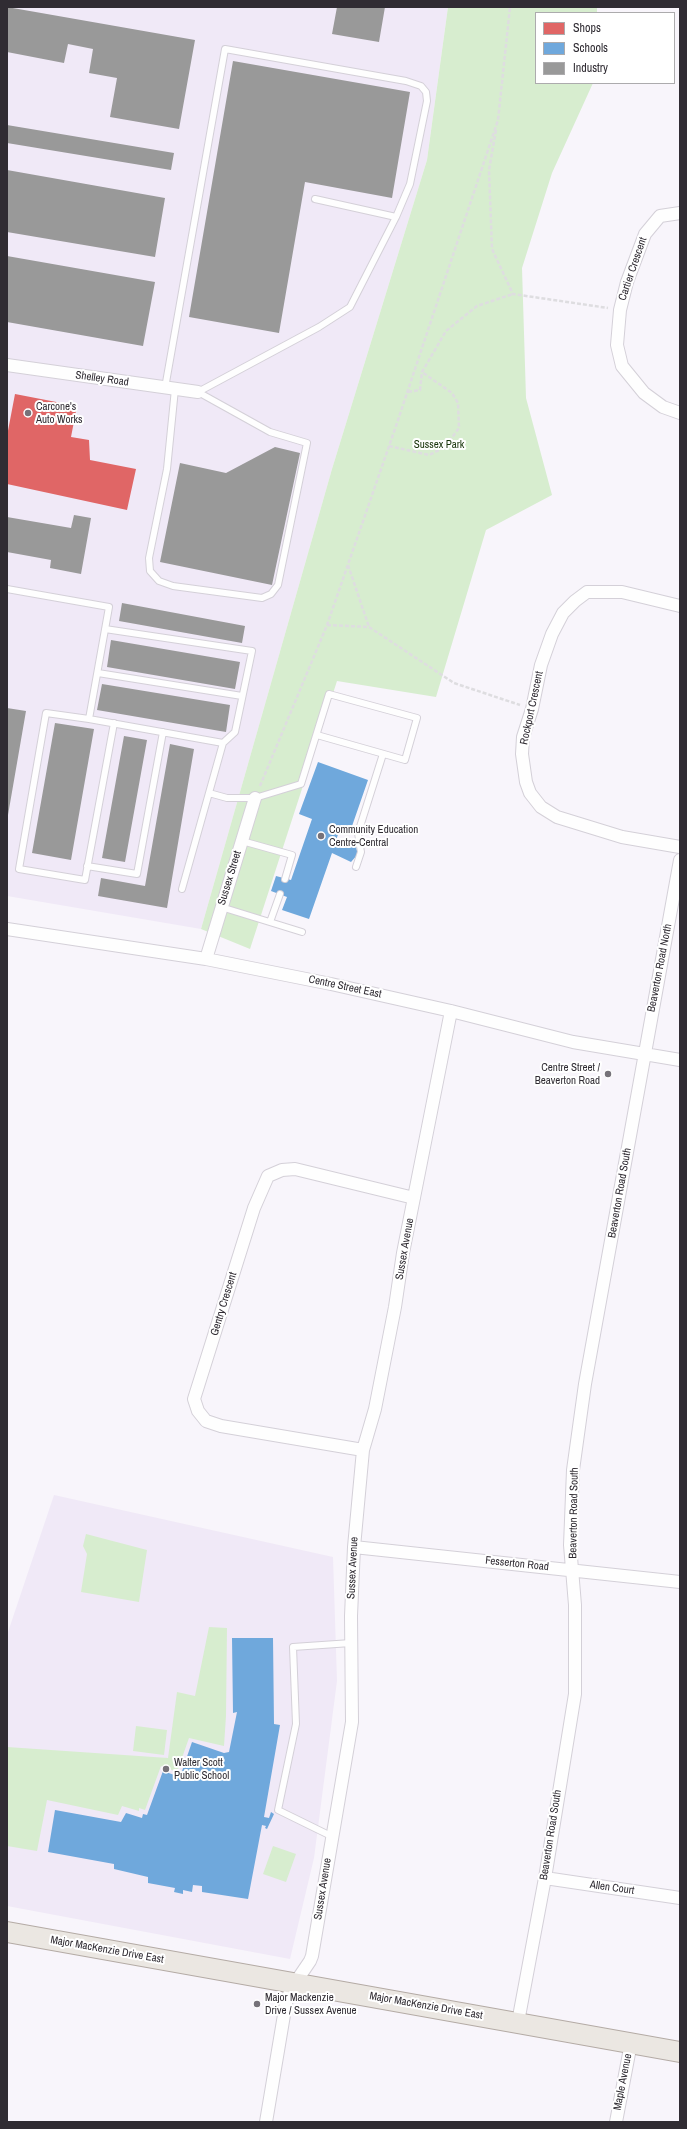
<!DOCTYPE html>
<html>
<head>
<meta charset="utf-8">
<style>
	body { margin:0 }
	#map { position:relative; width:687px; height:2129px; overflow:hidden; background:#f8f5fb; font-family:"Archivo Narrow",sans-serif }
	canvas { display:block }
	.frame { position:absolute; inset:0; border:8px solid #302c33; pointer-events:none }
	.legend { position:absolute; left:535px; top:12px; width:140px; height:72px; box-sizing:border-box; background:#fff; border:1px solid #acabad; margin:0; padding:5px 7px; list-style:none; font-size:12px; color:#302c33 }
	.legend li { display:flex; align-items:center; gap:8px; height:20px }
	.legend b { width:20px; border:1px solid #acabad }
</style>
</head>
<body>
<div id="map">
<canvas width="687" height="2129"></canvas>
<div class="frame"></div>
<ul class="legend">
<li><b style="height:11px;background:#e06666"></b>Shops</li>
<li><b style="height:11px;background:#6fa8dc"></b>Schools</li>
<li><b style="height:11px;background:#999"></b>Industry</li>
</ul>
</div>
<script>
const g = document.querySelector('canvas').getContext('2d');
g.lineJoin = 'round';
function fillPath(path, color) {
  g.fillStyle = color;
  g.fill(path, 'evenodd');
}
function toPath(rows) {
  const path = new Path2D();
  for (const r of rows) {
    path.moveTo(r[0], r[1]);
    for (let i = 2; i < r.length; i += 2) path.lineTo(r[i], r[i + 1]);
  }
  return path;
}
function trace(path, color, width, dash) {
  g.strokeStyle = color;
  g.lineWidth = width;
  g.lineCap = dash ? 'butt' : 'round';
  g.setLineDash(dash || []);
  g.stroke(path);
}
function label(font, color, halo, rows, align = 'center') {
  g.font = font + ' "Archivo Narrow",sans-serif';
  g.lineWidth = 4;
  g.setLineDash([]);
  g.textBaseline = 'middle';
  g.strokeStyle = halo;
  g.fillStyle = color;
  for (const [text, x, y, turn = 0] of rows) {
    g.save();
    g.translate(x, y);
    g.rotate((+turn || 0) * Math.PI / 180);
    g.textAlign = isNaN(turn) ? turn : align;
    if (halo) g.strokeText(text, 0, 0);
    g.fillText(text, 0, 0);
    g.restore();
  }
}
fillPath(toPath([
	[7,7,448,7,427,160,332,469,201,929,7,896],
	[54,1495,333,1557,337,1681,314,1858,290,1959,7,1906,7,1635]
]), '#f0e9f7');
fillPath(toPath([
	[448,7,597,7,597,13,536,13,536,83,593,83,552,173,522,268,526,398,552,495,486,530,436,697,337,681,250,949,201,929,332,469,427,160],
	[86,1534,147,1550,139,1602,81,1592,87,1554,83,1546],
	[209,1627,227,1628,226,1716,224,1746,189,1738,177,1772,161,1766,145,1810,139,1808,139,1811,122,1806,118,1815,47,1800,37,1851,7,1846,7,1747,168,1758,177,1692,195,1696],
	[136,1726,167,1730,164,1755,133,1751],
	[273,1846,296,1854,286,1882,263,1874]
]), '#d7edcf');
fillPath(toPath([
	[15,394,77,406,71,437,89,440,90,460,136,469,127,510,7,484,7,436]
]), '#e06666');
fillPath(toPath([
	[318,762,368,780,351,829,341,826,335,843,344,847,348,844,356,847,358,854,351,862,332,853,309,919,282,910,287,897,271,891,276,876,291,880,312,819,299,814],
	[232,1638,273,1638,274,1724,280,1725,264,1817,269,1818,271,1812,274,1814,267,1829,265,1828,266,1826,262,1825,248,1899,202,1892,202,1886,193,1885,192,1892,183,1890,183,1894,174,1892,175,1888,148,1883,148,1877,114,1869,114,1864,48,1852,55,1810,121,1822,126,1813,142,1818,143,1814,147,1815,163,1771,180,1777,192,1742,224,1753,229,1752,237,1712,233,1713]
]), '#6fa8dc');
fillPath(toPath([
	[7,7,195,40,179,129,110,117,117,78,89,73,93,49,68,44,64,63,7,52],
	[337,7,385,7,379,42,332,34],
	[233,61,410,92,392,198,305,182,279,333,189,317],
	[7,125,174,153,171,170,7,143],
	[7,170,165,198,155,257,7,232],
	[7,256,155,282,143,346,7,322],
	[275,447,300,453,272,585,160,562,180,463,226,473],
	[74,515,91,518,81,574,50,568,51,560,7,552,7,517,71,528],
	[122,603,245,626,242,643,119,621],
	[111,640,240,662,235,689,107,667],
	[102,684,230,705,226,732,97,710],
	[7,708,26,711,8,815,7,815],
	[55,723,94,729,71,860,32,853],
	[124,736,147,740,125,862,102,858],
	[170,744,194,749,167,908,98,896,101,878,145,886]
]), '#999');
const service = toPath([
	[315,199,396,217],
	[165,388,225,49,406,81,421,86,426,92,427,101,410,184,396,217,350,307,319,327,198,392],
	[175,389,167,469,149,558,150,571,159,581,173,586,262,598,271,594,278,585,307,443,270,432,198,392],
	[7,589,109,607,89,719,223,743,235,732,252,651,105,629],
	[98,673,242,696],
	[89,719,46,713,19,869,85,880,114,723],
	[209,793,227,798,255,798,301,784,329,694,417,718,405,760,317,735],
	[242,841,292,855,285,879],
	[87,866,137,874,163,732],
	[356,867,361,852,358,833,383,754],
	[182,889,223,743],
	[221,907,302,932],
	[270,922,280,894],
	[331,1836,278,1810,296,1724,293,1647,351,1643]
]);
const minor = toPath([
	[680,213,660,216,645,234,627,282,620,310,617,345,622,366,644,393,663,407,680,413],
	[7,365,198,392],
	[680,606,622,592,587,592,575,601,563,613,552,634,541,665,532,709,523,737,522,754,526,782,530,793,541,807,557,817,622,837,680,847],
	[7,929,206,959,331,984,451,1011,573,1042,680,1060],
	[206,959,255,798],
	[363,1450,221,1426,206,1421,198,1411,194,1399,254,1208,268,1176,282,1170,295,1169,414,1198],
	[354,1547,680,1582],
	[545,1878,680,1898],
	[518,2022,545,1878,575,1694,575,1605,570,1545,573,1470,585,1384,680,860],
	[266,2122,286,2003,291,1989,310,1961,312,1956,352,1722,351,1616,354,1547,363,1450,375,1409,395,1307,403,1253,451,1011],
	[616,2122,631,2043]
]);
const primary = toPath([
	[7,1932,680,2052]
]);
trace(service, '#d4d0d8', 8);
trace(minor, '#d4d0d8', 14);
trace(primary, '#b4aba5', 22);
trace(toPath([
	[496,130,489,170,492,249,513,294,608,308],
	[408,392,420,390,422,372,446,331,477,306,513,294],
	[389,446,429,455,445,447,459,428,458,403,452,393,422,372],
	[348,565,369,627],
	[327,625,369,627,454,683,520,705],
	[260,786,327,625,396,426,498,120,510,7]
]), '#dedde0', 2.5, [4, 2]);
trace(service, '#fefefe', 6);
trace(minor, '#fefefe', 12);
trace(primary, '#ebe7e2', 20);
for (const [x, y, r, color] of [
	[28,413,4,"#767279"],
	[321,836,4,"#767279"],
	[608,1074,4,"#767279"],
	[166,1769,4,"#767279"],
	[257,2004,4,"#767279"]
]) {
  const dot = new Path2D();
  dot.arc(x, y, r, 0, 2 * Math.PI);
  g.fillStyle = color;
  g.fill(dot);
  trace(dot, '#fff', 1.5);
}
label('11px', '#302c33', '#fff', [
	["Cartier Crescent",633,269,-71],
	["Shelley Road",102,379,8],
	["Rockport Crescent",532,708,-78],
	["Sussex Street",230,878,-73],
	["Beaverton Road North",660,968,-79],
	["Centre Street East",345,987,12],
	["Beaverton Road South",620,1193,-80],
	["Sussex Avenue",405,1249,-80],
	["Gentry Crescent",224,1304,-73],
	["Beaverton Road South",574,1513,-89],
	["Fesserton Road",517,1564,6],
	["Sussex Avenue",353,1568,-87],
	["Beaverton Road South",551,1835,-81],
	["Allen Court",612,1888,8],
	["Sussex Avenue",323,1889,-81],
	["Major MacKenzie Drive East",107,1950,10],
	["Major MacKenzie Drive East",426,2006,10],
	["Maple Avenue",623,2082,-79]
]);
label('11px', '#302c33', '#fff', [
	["Carcone's",36,407],
	["Auto Works",36,420],
	["Community Education",329,830],
	["Centre-Central",329,843],
	["Centre Street /",600,1068,"right"],
	["Beaverton Road",600,1081,"right"],
	["Walter Scott",174,1763],
	["Public School",174,1776],
	["Major Mackenzie",265,1998],
	["Drive / Sussex Avenue",265,2011]
], 'left');
label('11px', '#173309', '#fff', [
	["Sussex Park",439,445]
]);
</script>
</body>
</html>
